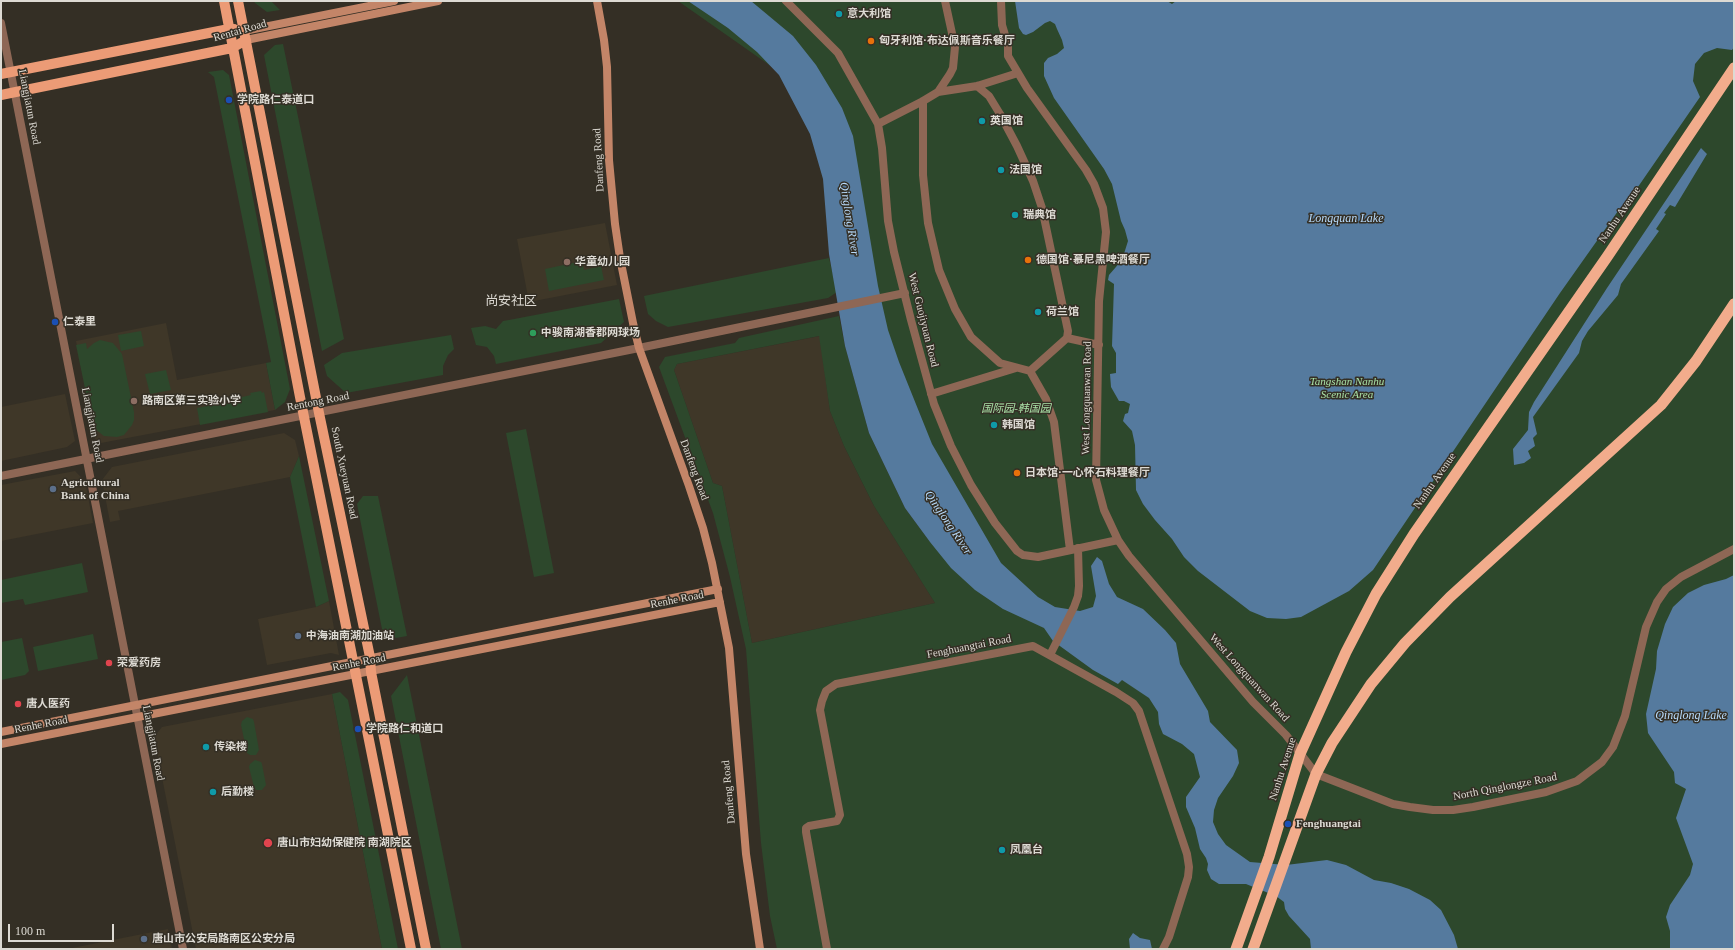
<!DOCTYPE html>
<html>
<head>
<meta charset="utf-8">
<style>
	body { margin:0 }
	#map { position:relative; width:1735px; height:950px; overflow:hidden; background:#342f25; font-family:"Times New Roman",serif }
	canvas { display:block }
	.frame { position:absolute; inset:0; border:2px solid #dddad3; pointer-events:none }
	.scale { position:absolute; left:8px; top:924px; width:106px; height:18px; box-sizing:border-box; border:2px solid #dddad3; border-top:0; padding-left:5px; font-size:12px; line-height:14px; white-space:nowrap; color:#dddad3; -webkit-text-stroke:3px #342f25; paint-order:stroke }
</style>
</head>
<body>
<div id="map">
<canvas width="1735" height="950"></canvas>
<div class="frame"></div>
<div class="scale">100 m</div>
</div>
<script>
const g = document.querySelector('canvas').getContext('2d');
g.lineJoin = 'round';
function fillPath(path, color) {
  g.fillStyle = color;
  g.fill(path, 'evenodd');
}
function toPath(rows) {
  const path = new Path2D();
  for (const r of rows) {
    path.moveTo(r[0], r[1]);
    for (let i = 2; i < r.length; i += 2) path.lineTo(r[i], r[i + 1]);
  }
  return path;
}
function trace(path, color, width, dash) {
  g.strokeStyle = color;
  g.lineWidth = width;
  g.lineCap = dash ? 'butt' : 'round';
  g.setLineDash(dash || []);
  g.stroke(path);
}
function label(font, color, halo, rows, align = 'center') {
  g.font = font + ' "Times New Roman","Noto Sans SC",serif';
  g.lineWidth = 3;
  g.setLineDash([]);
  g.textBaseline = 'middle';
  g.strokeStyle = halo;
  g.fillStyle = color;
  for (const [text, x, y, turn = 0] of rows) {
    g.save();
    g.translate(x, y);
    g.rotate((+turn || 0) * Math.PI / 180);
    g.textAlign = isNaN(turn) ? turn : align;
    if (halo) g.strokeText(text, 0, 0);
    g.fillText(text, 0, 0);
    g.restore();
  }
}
fillPath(toPath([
	[605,223,617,285,529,302,517,239],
	[166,323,177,380,266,363,275,410,101,443,95,439,76,341],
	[820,336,830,411,844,446,874,506,935,603,752,643,722,486,713,483,674,370,677,364],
	[65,394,75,441,67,447,1,461,1,407],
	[284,433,295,440,299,456,290,477,118,511,120,520,110,522,102,480,112,467],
	[75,471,85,481,93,523,1,541,1,485],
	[329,601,339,655,331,653,267,665,258,619,316,607],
	[332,694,382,949,196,949,154,737,162,727],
	[168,929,172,949,67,949]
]), '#3f3728');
fillPath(toPath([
	[254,1,271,1,280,10,267,12,255,3],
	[678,1,1734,1,1734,949,777,949,770,916,761,843,746,649,730,577,713,513,659,367,665,357,735,343,739,338,839,316,845,346,869,433,905,508,930,542,830,169,785,76],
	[819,336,830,411,844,446,874,506,935,603,752,643,722,486,713,483,674,370,677,364],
	[283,44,344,339,322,351,264,55,275,45],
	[223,70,229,75,290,389,285,402,275,410,266,363,271,362,214,77,208,72],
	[829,258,837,292,828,298,668,327,656,321,648,314,644,296],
	[582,261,584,270,601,266,604,280,549,291,545,269],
	[619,299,624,322,601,343,496,364,494,356,487,347,476,345,471,328,485,326,496,329,503,321,509,320],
	[141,331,144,346,121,351,118,335],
	[451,335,454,349,448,355,443,366,443,375,346,393,327,376,324,365,342,353],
	[100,340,113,343,122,354,134,412,134,420,132,425,124,435,117,437,104,436,95,429,92,422,76,345,86,343,87,349,94,343],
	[166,370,171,390,150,394,145,374],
	[261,391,262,393,264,392,268,412,200,425,197,408,212,405,212,401,241,395,242,397,251,395,250,393],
	[526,429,554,573,534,577,506,433],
	[299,456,329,601,316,607,290,477],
	[363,496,378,496,407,636,396,638,382,629,357,504],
	[82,563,88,592,25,605,23,599,1,603,1,580],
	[93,634,98,659,38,671,33,647],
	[22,638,29,671,25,675,1,680,1,642],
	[407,675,462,949,441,949,391,696],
	[340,692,348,700,398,949,382,949,332,694],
	[247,717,253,719,254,722,259,750,256,755,250,755,247,753,241,725,242,721],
	[255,760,261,762,262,764,266,785,262,790,256,790,254,787,249,767,250,764]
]), '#2d482c');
fillPath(toPath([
	[688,1,751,1,793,36,816,65,842,108,853,136,878,286,888,330,899,362,932,444,1001,563,1038,597,1055,607,1080,611,1093,607,1096,596,1091,566,1097,557,1102,561,1109,584,1117,597,1143,609,1165,630,1176,643,1180,664,1208,711,1210,722,1237,750,1239,763,1233,776,1218,798,1214,810,1213,822,1218,834,1226,845,1250,862,1286,865,1327,860,1346,865,1374,880,1391,883,1409,889,1430,900,1441,910,1454,935,1458,949,1311,949,1310,939,1289,916,1285,909,1284,902,1276,896,1246,884,1219,884,1211,879,1207,870,1208,864,1206,858,1200,849,1195,828,1186,807,1186,797,1200,777,1194,754,1182,744,1163,734,1159,724,1158,712,1149,698,1122,680,1118,684,1093,670,1053,641,1044,628,1003,609,975,590,951,568,930,542,905,508,869,433,845,346,829,254,823,179,810,134,779,75,757,52,728,28],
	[1015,1,1167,1,1172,4,1176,1,1734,1,1734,47,1732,50,1717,48,1704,53,1695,64,1693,81,1700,97,1631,197,1618,211,1560,293,1373,570,1349,591,1301,617,1286,619,1267,618,1250,611,1198,571,1184,557,1172,539,1155,520,1143,504,1136,490,1135,445,1132,431,1123,421,1125,414,1128,413,1130,404,1124,401,1119,401,1111,387,1110,374,1116,373,1116,353,1112,346,1114,284,1108,280,1109,275,1122,260,1128,241,1125,230,1121,221,1112,184,1104,169,1054,98,1044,76,1044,63,1048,58,1057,54,1064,48,1062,40,1057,29,1055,24,1050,21,1045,23,1033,32,1026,35,1023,34,1019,28],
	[1701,148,1707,154,1675,207,1670,205,1664,213,1666,214,1656,229,1659,231,1621,284,1618,295,1588,331,1582,341,1579,353,1533,417,1537,434,1533,438,1535,446,1528,451,1531,458,1524,463,1514,465,1513,449,1528,430,1529,412,1534,402,1607,288],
	[1734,575,1734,949,1670,949,1670,931,1666,917,1670,905,1690,875,1693,864,1676,818,1686,789,1675,783,1674,772,1648,733,1646,714,1656,669,1657,651,1665,624,1673,607,1688,593,1704,585,1726,579],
	[1133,933,1140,938,1150,940,1152,949,1130,949,1129,939]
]), '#557a9e');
trace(toPath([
	[786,1,838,53,878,124,882,148,888,221,894,252,911,320,934,404,951,446,971,485,995,523,1017,551,1023,555,1038,557,1118,540],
	[1001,1,1002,25,1008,45,1008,56,1027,88,1086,170,1094,184,1103,208,1106,232,1099,301,1096,480,1104,510,1118,540,1129,556,1253,702,1286,735,1316,774,1393,804,1410,807,1433,810,1453,810,1473,807,1546,792,1577,781,1602,762,1613,747,1625,716,1646,627,1657,602,1666,589,1681,577,1734,549],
	[977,86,989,96,1000,114,1017,146,1033,181,1042,208,1068,331,1067,338,1030,371],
	[938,92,977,86,1018,73],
	[923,101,923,175,928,223,939,270,955,309,971,337,1000,363,1030,371,1046,399,1054,422,1070,550],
	[878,124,923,101,938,92,950,74,953,68,955,47,945,1],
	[1067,338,1099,345],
	[639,348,905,293],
	[931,394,1016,368],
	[1050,655,1074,607,1078,596,1079,586,1078,548],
	[827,949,806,832,806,828,809,826,837,821,840,815,820,710,822,701,826,691,836,684,1033,646,1116,692,1133,703,1139,711,1187,854,1189,867,1188,877,1169,937,1163,949]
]), '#8e6755', 8);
trace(toPath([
	[1,23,183,949],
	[1,476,639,348]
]), '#8e6755', 8);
trace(toPath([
	[597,1,604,40,607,67,609,160,615,224,620,258,633,323,639,348,689,486,703,528,712,563,729,648,746,854,760,949],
	[244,31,394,1],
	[246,40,438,1],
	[1,732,718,589],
	[1,744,720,602]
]), '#c38568', 8);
trace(toPath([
	[224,1,300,397,411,949],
	[238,1,319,413,370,657,371,672,426,949],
	[1,74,229,29,234,29],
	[1,95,232,48,246,40]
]), '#ec9b76', 10);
trace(toPath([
	[1236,949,1269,857,1300,754,1346,652,1376,594,1414,534,1607,257,1734,68],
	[1253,949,1316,774,1332,743,1371,684,1405,643,1450,597,1661,405,1696,361,1734,304]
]), '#f2ac8c', 11);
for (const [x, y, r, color] of [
	[839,14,4,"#0f9aa8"],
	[871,41,4,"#e8710a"],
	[229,100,4,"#1a4fb4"],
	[982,121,4,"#0f9aa8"],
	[1001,170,4,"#0f9aa8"],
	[1015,215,4,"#0f9aa8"],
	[1028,260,4,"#e8710a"],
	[567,262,4,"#8d6e63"],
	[1038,312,4,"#0f9aa8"],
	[55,322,4,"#1a4fb4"],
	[533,333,4,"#2e9e5b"],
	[134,401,4,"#8d6e63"],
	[994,425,4,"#0f9aa8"],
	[1017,473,4,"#e8710a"],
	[53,489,4,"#5c6f8a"],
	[298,636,4,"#5c6f8a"],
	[109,663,4,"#e0444e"],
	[18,704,4,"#e0444e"],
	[358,729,4,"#1a4fb4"],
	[206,747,4,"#0f9aa8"],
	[213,792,4,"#0f9aa8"],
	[1288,824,4,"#1a4fb4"],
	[268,843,5,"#e0444e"],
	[1002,850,4,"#0f9aa8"],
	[144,939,4,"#5c6f8a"]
]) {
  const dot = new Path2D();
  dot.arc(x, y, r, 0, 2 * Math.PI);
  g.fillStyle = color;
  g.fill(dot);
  trace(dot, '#342f25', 1.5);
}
label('bold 11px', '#dddad3', '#342f25', [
	["意大利馆",847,14],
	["匈牙利馆·布达佩斯音乐餐厅",879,41],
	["学院路仁泰道口",237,100],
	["英国馆",990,121],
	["法国馆",1009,170],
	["瑞典馆",1023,215],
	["德国馆·慕尼黑啤酒餐厅",1036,260],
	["华童幼儿园",575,262],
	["荷兰馆",1046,312],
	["仁泰里",63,322],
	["中骏南湖香郡网球场",541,333],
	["路南区第三实验小学",142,401],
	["韩国馆",1002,425],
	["日本馆·一心怀石料理餐厅",1025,473],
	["Agricultural",61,483],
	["Bank of China",61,496],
	["中海油南湖加油站",306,636],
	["荣爱药房",117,663],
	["唐人医药",26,704],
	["学院路仁和道口",366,729],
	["传染楼",214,747],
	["后勤楼",221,792],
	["Fenghuangtai",1296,824],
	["唐山市妇幼保健院 南湖院区",277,843],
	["凤凰台",1010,850],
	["唐山市公安局路南区公安分局",152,939]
], 'left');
label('11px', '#dddad3', '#342f25', [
	["Rentai Road",240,31,-16],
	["Liangjiatun Road",29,107,79],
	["Danfeng Road",599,160,-93],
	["Nanhu Avenue",1620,215,-56],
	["West Guojiyuan Road",923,320,76],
	["West Longquanwan Road",1087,398,-89],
	["Rentong Road",318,402,-11],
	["Liangjiatun Road",92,425,79],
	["Danfeng Road",694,470,70],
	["South Xueyuan Road",344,473,78],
	["Nanhu Avenue",1435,481,-55],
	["Renhe Road",677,600,-11],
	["Fenghuangtai Road",969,647,-11],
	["Renhe Road",359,663,-11],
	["West Longquanwan Road",1249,678,48],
	["Renhe Road",41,725,-11],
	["Liangjiatun Road",153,743,79],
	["Nanhu Avenue",1283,769,-72],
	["North Qinglongze Road",1505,787,-11],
	["Danfeng Road",729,792,-95]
]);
label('italic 11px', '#a9e1a7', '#342f25', [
	["Tangshan Nanhu",1347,382],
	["Scenic Area",1347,395],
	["国际园-韩国园",1016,409]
]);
label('italic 12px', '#b7dafb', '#342f25', [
	["Qinglong River",849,219,81],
	["Longquan Lake",1346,219],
	["Qinglong River",948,523,56],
	["Qinglong Lake",1691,716]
]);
label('13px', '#dddad3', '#342f25', [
	["尚安社区",511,302]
]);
</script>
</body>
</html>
